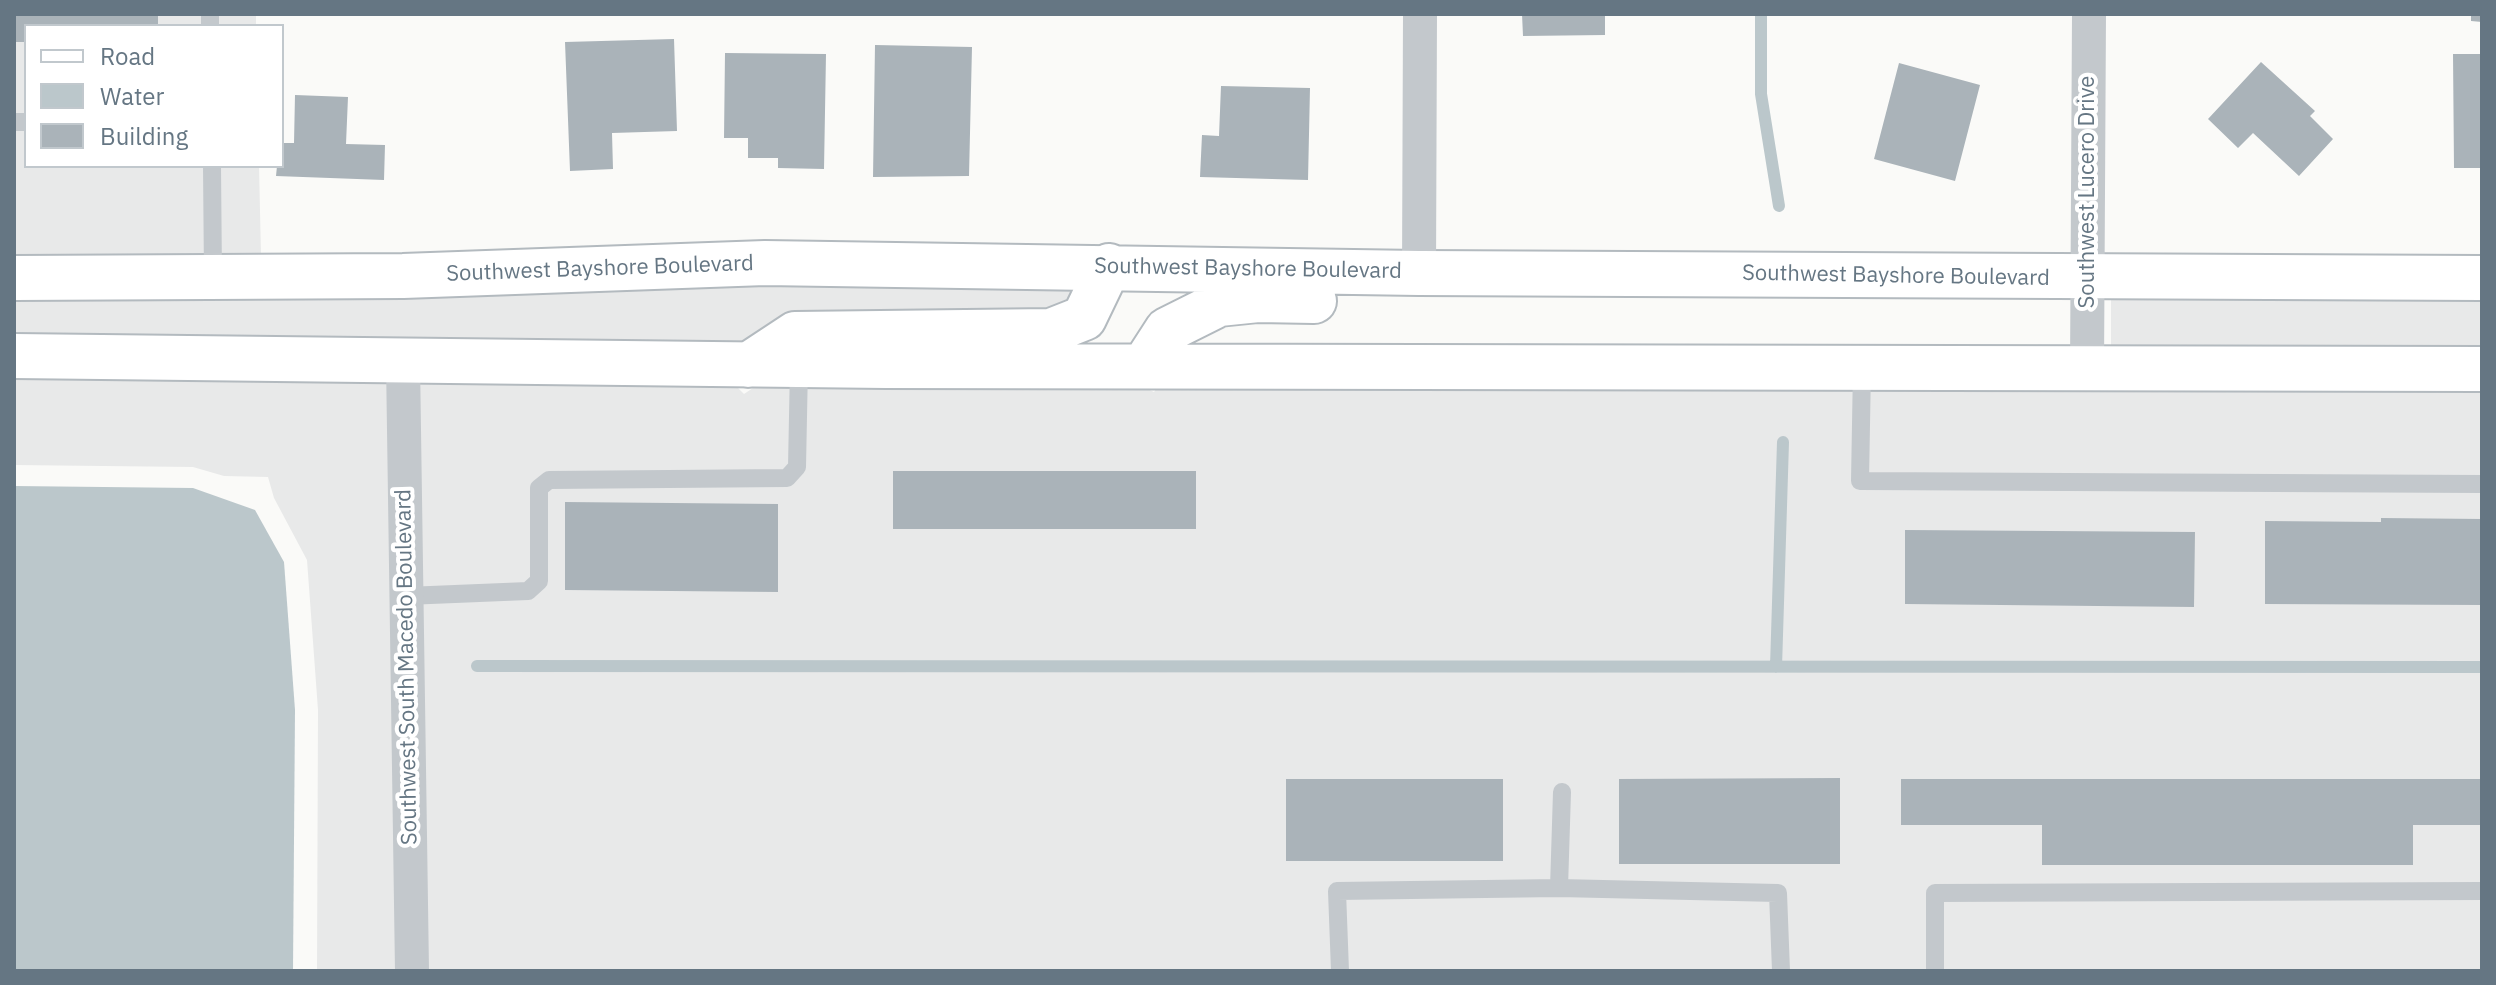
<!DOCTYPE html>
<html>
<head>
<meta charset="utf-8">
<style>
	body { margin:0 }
	#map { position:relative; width:2496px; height:985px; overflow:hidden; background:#fafaf8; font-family:"IBM Plex Sans",sans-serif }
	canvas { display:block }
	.frame { position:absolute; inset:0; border:16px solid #657683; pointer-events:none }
	.legend { position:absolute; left:24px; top:24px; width:260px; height:144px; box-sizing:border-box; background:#fff; border:2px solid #c1c8cd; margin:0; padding:10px 14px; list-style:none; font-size:24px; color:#657683 }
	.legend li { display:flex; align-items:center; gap:16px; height:40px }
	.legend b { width:40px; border:2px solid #c1c8cd }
</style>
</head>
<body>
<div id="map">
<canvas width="2496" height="985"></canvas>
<div class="frame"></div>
<ul class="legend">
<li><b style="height:10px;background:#fff"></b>Road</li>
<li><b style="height:22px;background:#bbc7cb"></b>Water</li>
<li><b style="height:22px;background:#aab3b9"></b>Building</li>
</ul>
</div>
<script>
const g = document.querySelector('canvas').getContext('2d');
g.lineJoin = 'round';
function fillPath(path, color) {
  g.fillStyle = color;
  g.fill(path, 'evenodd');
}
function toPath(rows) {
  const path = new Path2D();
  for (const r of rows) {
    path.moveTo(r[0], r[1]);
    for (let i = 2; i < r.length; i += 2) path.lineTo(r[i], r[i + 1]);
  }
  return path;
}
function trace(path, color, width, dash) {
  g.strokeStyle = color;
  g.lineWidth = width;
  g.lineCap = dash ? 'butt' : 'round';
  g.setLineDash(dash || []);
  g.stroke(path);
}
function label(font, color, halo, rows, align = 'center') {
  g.font = font + ' "IBM Plex Sans",sans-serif';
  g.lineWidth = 8;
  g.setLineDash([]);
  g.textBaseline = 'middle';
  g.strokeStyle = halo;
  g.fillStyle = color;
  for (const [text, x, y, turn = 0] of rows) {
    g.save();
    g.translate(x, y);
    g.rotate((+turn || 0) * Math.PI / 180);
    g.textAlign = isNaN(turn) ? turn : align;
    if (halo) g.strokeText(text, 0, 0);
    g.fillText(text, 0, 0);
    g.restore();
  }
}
fillPath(toPath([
	[14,14,256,14,256,26,26,26,26,166,259,166,261,256,14,257],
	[702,286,1072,289,1066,302,1046,310,741,344,14,337,14,299],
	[2111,299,2482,301,2482,347,2111,348],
	[14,379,736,386,744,394,756,386,1139,385,1154,392,1159,385,2482,390,2482,971,317,971,318,710,307,560,274,498,268,477,224,476,193,467,14,465]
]), '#e8e9e9');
fillPath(toPath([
	[14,486,193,488,255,510,284,562,295,710,293,971,14,971]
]), '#bbc7cb');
trace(toPath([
	[1761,14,1761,94,1779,206],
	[477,666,2482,667],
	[1776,667,1783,442]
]), '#bbc7cb', 12);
fillPath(toPath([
	[14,14,158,14,158,26,26,26,26,42,14,42],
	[1522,14,1605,14,1605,35,1523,36],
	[2471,14,2482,14,2482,22,2471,21],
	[674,39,677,131,612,133,613,169,570,171,565,42],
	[875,45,972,47,969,176,873,177],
	[725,53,826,54,824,169,778,168,778,158,748,158,748,138,724,138],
	[2453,54,2482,54,2482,168,2454,168],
	[2261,62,2315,111,2310,116,2333,139,2299,176,2253,133,2238,148,2208,119],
	[1899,63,1980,85,1955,181,1874,159],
	[1221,86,1310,88,1308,180,1200,177,1202,135,1219,136],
	[295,95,348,97,346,144,385,145,384,180,276,176,277,166,282,166,282,143,294,143],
	[893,471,1196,471,1196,529,893,529],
	[565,502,778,504,778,592,565,590],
	[2381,518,2482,519,2482,605,2265,604,2265,521,2381,522],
	[1905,530,2195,532,2194,607,1905,604],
	[1840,778,1840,864,1619,864,1619,779],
	[1286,779,1503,779,1503,861,1286,861],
	[1901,779,2482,779,2482,825,2413,825,2413,865,2042,865,2042,825,1901,825]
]), '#aab3b9');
const secondary = toPath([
	[14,278,403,276,765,263,1419,273,2482,278],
	[14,356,886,366,2482,369],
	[1145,364,1167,330,1219,304,1258,300,1314,301],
	[748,365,795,334,1051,331,1084,318,1109,266]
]);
trace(secondary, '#b3babf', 48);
trace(toPath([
	[210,14,210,26],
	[14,122,26,122],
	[212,166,213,277],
	[1862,368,1860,481,2482,484],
	[406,596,528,591,539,581,539,488,549,480,787,478,797,467,799,366],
	[1559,888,1562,792],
	[1340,971,1337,891,1559,888,1778,893,1781,971],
	[1935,971,1935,893,2482,891]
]), '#c3c8cc', 18);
trace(toPath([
	[1419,273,1420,14],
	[403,362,412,971],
	[2087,370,2089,14]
]), '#c3c8cc', 34);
trace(secondary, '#fff', 44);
label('22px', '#657683', '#fff', [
	["Southwest Lucero Drive",2088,192,-90],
	["Southwest Bayshore Boulevard",600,269,-2],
	["Southwest Bayshore Boulevard",1248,269,1],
	["Southwest Bayshore Boulevard",1896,276,1],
	["Southwest South Macedo Boulevard",407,667,-91]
]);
</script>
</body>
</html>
